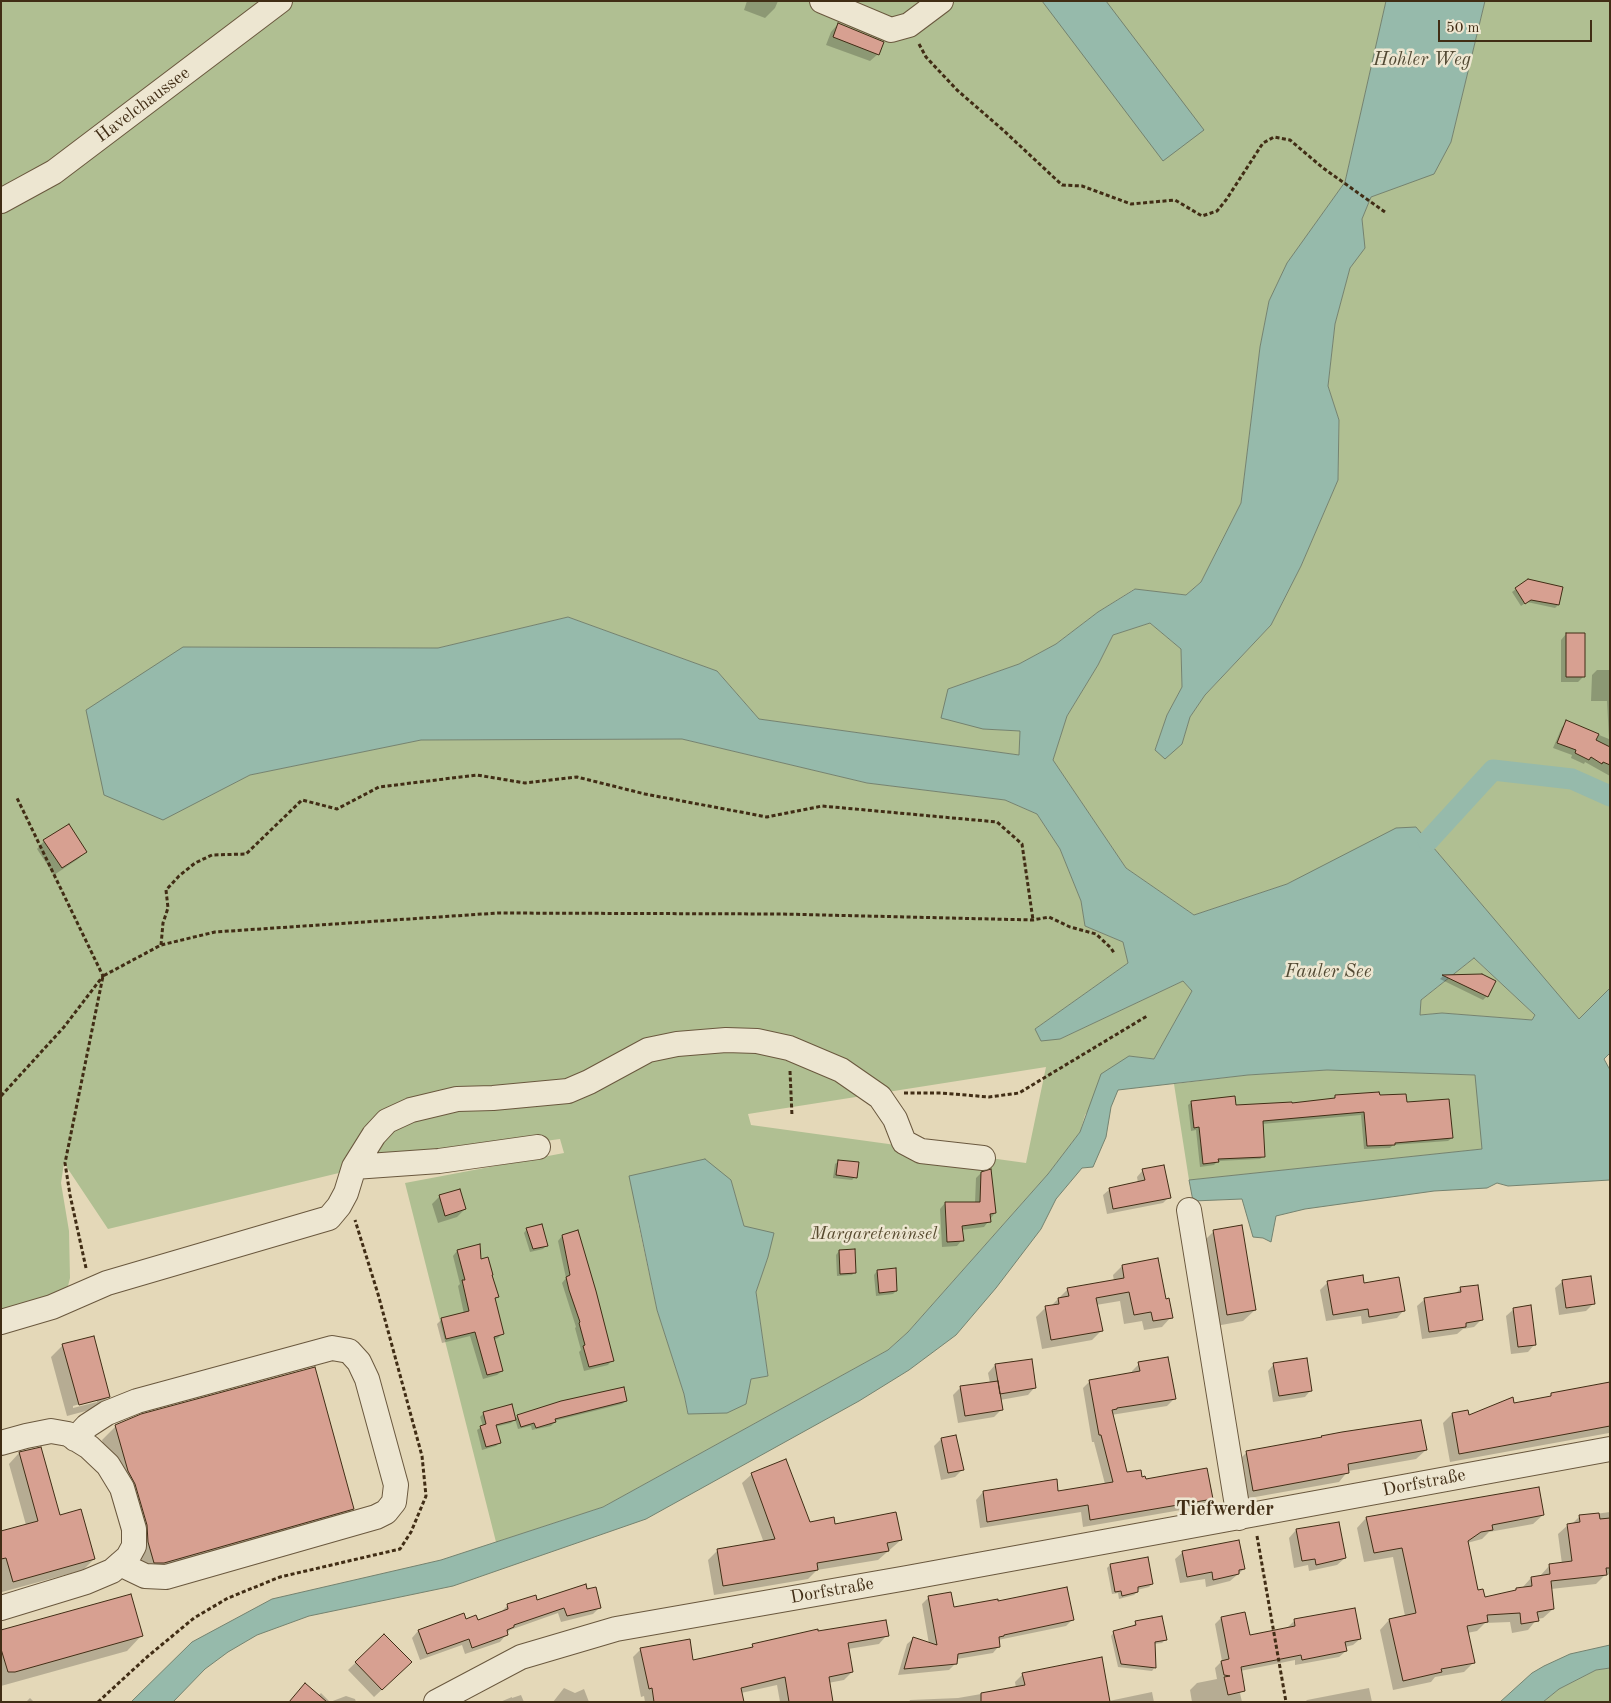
<!DOCTYPE html>
<html>
<head>
<meta charset="utf-8">
<style>
	body { margin:0 }
	#map { position:relative; width:1611px; height:1703px; overflow:hidden; background:#e4d8b8; font-family:"Old Standard TT",serif }
	canvas { display:block }
	.frame { position:absolute; inset:0; border:2px solid #412d15; pointer-events:none }
	.scale { position:absolute; left:1438px; top:20px; width:154px; height:22px; box-sizing:border-box; border:2px solid #412d15; border-top:0; padding-left:6px; font-size:15px; line-height:18px; white-space:nowrap; color:#412d15; -webkit-text-stroke:4px #ede6d1; paint-order:stroke }
</style>
</head>
<body>
<div id="map">
<canvas width="1611" height="1703"></canvas>
<div class="frame"></div>
<div class="scale">50 m</div>
</div>
<script>
const g = document.querySelector('canvas').getContext('2d');
g.lineJoin = 'round';
function fillPath(path, color) {
  g.fillStyle = color;
  g.fill(path, 'evenodd');
}
function toPath(rows) {
  const path = new Path2D();
  for (const r of rows) {
    path.moveTo(r[0], r[1]);
    for (let i = 2; i < r.length; i += 2) path.lineTo(r[i], r[i + 1]);
  }
  return path;
}
function trace(path, color, width, dash) {
  g.strokeStyle = color;
  g.lineWidth = width;
  g.lineCap = dash ? 'butt' : 'round';
  g.setLineDash(dash || []);
  g.stroke(path);
}
function label(font, color, halo, rows, align = 'center') {
  g.font = font + ' "Old Standard TT",serif';
  g.lineWidth = 5;
  g.setLineDash([]);
  g.textBaseline = 'middle';
  g.strokeStyle = halo;
  g.fillStyle = color;
  for (const [text, x, y, turn = 0] of rows) {
    g.save();
    g.translate(x, y);
    g.rotate((+turn || 0) * Math.PI / 180);
    g.textAlign = isNaN(turn) ? turn : align;
    if (halo) g.strokeText(text, 0, 0);
    g.fillText(text, 0, 0);
    g.restore();
  }
}
fillPath(toPath([
	[1,1,1386,1,1345,182,1288,262,1269,301,1260,347,1241,503,1201,582,1186,595,1134,589,1098,612,1056,644,1019,664,948,689,983,729,1020,731,1019,755,759,719,717,671,568,617,438,648,183,647,163,819,250,775,420,740,682,739,867,783,1005,800,1037,814,1060,849,1081,901,1085,926,1123,942,1128,963,1035,1029,1060,1039,1183,981,1192,991,1154,1059,1129,1056,1085,1115,1080,1132,1048,1174,908,1332,888,1350,603,1507,496,1542,405,1183,564,1153,560,1139,380,1163,108,1229,64,1163,61,1183,69,1231,70,1278,66,1294,1,1314],
	[1046,1067,1026,1163,751,1125,748,1114],
	[731,1180,744,1226,768,1257,756,1292,768,1376,751,1379,688,1414,684,1394,657,1310,638,1222],
	[1485,1,1610,1,1610,988,1579,1020,1416,827,1287,884,1194,915,1126,868,1053,760,1067,716,1098,665,1113,635,1150,623,1181,649,1182,687,1167,715,1155,750,1182,744,1190,717,1205,695,1271,625,1301,566,1338,480,1339,420,1328,386,1335,324,1350,268,1364,248,1362,219,1371,197,1434,173,1451,142],
	[1474,958,1535,1015,1532,1020,1442,1013,1419,1015,1421,1000],
	[1327,1070,1476,1075,1483,1149,1189,1180,1174,1084,1248,1075],
	[1610,1668,1610,1702,1543,1702,1559,1689,1596,1670]
]), '#b0bf92');
const water = toPath([
	[1042,1,1106,1,1204,130,1163,161,1042,1],
	[1386,1,1485,1,1451,142,1434,174,1371,197,1362,219,1365,248,1350,268,1335,324,1328,386,1339,420,1338,480,1301,566,1271,625,1205,695,1190,717,1182,744,1165,759,1155,750,1167,715,1182,687,1181,649,1150,623,1113,635,1098,665,1067,716,1053,760,1126,868,1194,915,1287,884,1396,828,1416,827,1579,1019,1610,988,1610,1053,1604,1059,1610,1070,1610,1180,1508,1186,1497,1183,1487,1188,1434,1191,1305,1209,1276,1216,1271,1242,1263,1238,1253,1237,1242,1199,1193,1201,1189,1180,1482,1149,1475,1075,1327,1070,1248,1075,1118,1090,1111,1107,1106,1137,1093,1167,1082,1168,1056,1199,1041,1229,996,1288,956,1335,909,1370,859,1401,646,1519,453,1586,309,1616,257,1635,228,1652,205,1669,173,1702,131,1702,192,1642,272,1599,441,1560,603,1507,888,1350,908,1332,1048,1174,1080,1132,1101,1074,1129,1056,1154,1059,1192,991,1183,981,1060,1039,1041,1041,1035,1029,1128,963,1123,942,1085,926,1081,901,1060,849,1037,814,1005,800,867,783,682,739,421,740,250,775,163,820,104,795,86,710,183,647,438,648,568,617,717,671,759,719,1019,755,1020,731,983,729,941,718,948,689,1019,664,1056,644,1098,612,1135,589,1186,595,1201,582,1241,503,1260,347,1269,301,1287,263,1345,182,1386,1],
	[1474,958,1535,1015,1532,1020,1442,1013,1420,1015,1421,1000,1474,958],
	[705,1159,731,1180,744,1226,774,1233,768,1257,756,1292,768,1376,751,1379,746,1404,727,1413,688,1414,684,1394,657,1310,629,1176,705,1159],
	[1610,1645,1610,1668,1596,1670,1559,1689,1543,1702,1500,1702,1532,1673,1544,1666,1570,1654,1610,1645]
]);
fillPath(water, '#96baab');
trace(water, '#74826f', 1);
fillPath(toPath([
	[747,1,778,1,775,8,765,18,744,10],
	[838,24,878,54,870,61,826,45,831,32],
	[1516,589,1558,605,1555,608,1527,602,1521,606,1512,592],
	[1566,634,1584,676,1578,682,1561,682,1561,640],
	[1597,670,1610,670,1610,776,1585,762,1584,764,1571,758,1572,755,1553,748,1562,727,1567,722,1609,739,1607,701,1591,701,1592,675],
	[44,841,86,852,78,859,54,875,37,849],
	[1482,975,1487,996,1483,1000,1440,979,1443,976],
	[1335,1096,1379,1097,1406,1103,1452,1138,1448,1141,1393,1145,1390,1148,1364,1149,1361,1115,1262,1124,1264,1156,1260,1159,1218,1161,1214,1165,1200,1167,1196,1130,1191,1131,1188,1105,1192,1102,1235,1106,1291,1105,1332,1100],
	[839,1161,855,1177,852,1180,833,1178,835,1164],
	[1143,1170,1169,1197,1163,1203,1107,1214,1103,1195,1110,1189,1138,1183,1137,1177],
	[981,1173,995,1213,984,1227,961,1230,962,1240,957,1246,942,1247,940,1209,945,1203,975,1203,976,1178],
	[440,1196,465,1209,457,1217,438,1223,432,1204],
	[527,1229,547,1245,543,1249,530,1252,524,1233],
	[1214,1231,1255,1310,1243,1321,1216,1326,1202,1243],
	[562,1236,612,1360,608,1365,584,1371,579,1352,581,1350,575,1328,576,1327,562,1283,566,1278,558,1241],
	[457,1251,480,1260,488,1258,498,1297,494,1300,502,1334,498,1338,493,1340,502,1371,497,1375,483,1379,470,1336,442,1343,437,1324,442,1319,464,1314,458,1286,460,1284,453,1256],
	[839,1251,855,1272,852,1275,837,1276,836,1255],
	[1122,1266,1165,1300,1171,1317,1162,1327,1144,1330,1142,1321,1124,1324,1120,1301,1096,1305,1101,1331,1092,1340,1042,1349,1036,1317,1046,1307,1051,1306,1068,1289,1114,1281,1113,1275],
	[877,1271,896,1291,893,1294,876,1296,874,1275],
	[1563,1281,1594,1303,1586,1311,1559,1315,1555,1288],
	[1328,1282,1363,1284,1404,1310,1397,1318,1362,1324,1361,1316,1326,1321,1320,1290],
	[1461,1288,1481,1320,1474,1327,1463,1329,1457,1334,1422,1339,1417,1306,1425,1299,1455,1294],
	[1514,1309,1535,1344,1528,1352,1511,1354,1506,1316],
	[63,1345,109,1396,97,1408,67,1416,51,1357],
	[97,1399,97,1402,73,1408,73,1406],
	[1139,1364,1175,1398,1167,1406,1111,1415,1126,1474,1212,1499,1204,1506,1083,1527,1081,1512,980,1528,976,1500,983,1492,1057,1493,1105,1484,1094,1442,1092,1442,1083,1388,1090,1381,1132,1374,1132,1371],
	[1274,1364,1311,1390,1305,1397,1273,1402,1268,1371],
	[995,1365,1035,1387,1028,1395,1000,1400,1001,1410,994,1417,958,1423,953,1395,961,1387,990,1383,988,1373],
	[1610,1384,1609,1433,1450,1462,1443,1423,1452,1414,1468,1417,1513,1405,1548,1398,1551,1395],
	[626,1401,622,1404,554,1421,555,1422,551,1426,532,1430,531,1426,518,1429,515,1419,511,1423,495,1427,499,1443,496,1446,482,1450,477,1430,483,1426,480,1417,484,1413,515,1419,518,1416],
	[116,1426,353,1509,339,1523,140,1576,102,1440],
	[941,1439,962,1470,955,1477,941,1480,934,1446],
	[41,1448,59,1516,94,1559,83,1570,2,1592,1,1532,26,1525,9,1464,19,1453],
	[1426,1450,1416,1459,1348,1471,1339,1482,1244,1499,1238,1461,1247,1452],
	[752,1474,809,1523,834,1525,901,1540,878,1560,817,1570,808,1579,714,1595,708,1560,718,1550,764,1543,742,1483],
	[1538,1488,1543,1515,1533,1524,1489,1532,1482,1539,1467,1543,1477,1591,1484,1598,1513,1592,1516,1589,1522,1588,1531,1578,1540,1576,1549,1566,1562,1564,1558,1534,1568,1525,1572,1524,1580,1516,1610,1512,1610,1574,1604,1576,1596,1584,1551,1589,1553,1609,1543,1618,1537,1619,1528,1630,1512,1633,1510,1622,1485,1623,1477,1631,1467,1633,1473,1663,1464,1672,1435,1677,1431,1682,1393,1690,1380,1630,1389,1620,1405,1616,1393,1557,1364,1562,1357,1528,1366,1518],
	[1296,1530,1345,1558,1337,1565,1309,1571,1308,1565,1294,1568,1289,1538],
	[1183,1552,1244,1569,1230,1581,1206,1587,1205,1579,1180,1583,1175,1559],
	[1110,1565,1152,1584,1149,1587,1137,1590,1137,1592,1134,1595,1119,1599,1118,1593,1112,1594,1107,1568],
	[587,1590,599,1608,593,1614,561,1622,558,1613,510,1630,500,1642,465,1654,462,1645,420,1660,412,1638,418,1631,463,1614,465,1620,477,1621,501,1612,507,1606,535,1596,537,1601],
	[929,1597,953,1609,1072,1620,1066,1626,998,1640,999,1646,993,1653,957,1659,956,1663,949,1670,898,1675,907,1644,914,1638,929,1644,922,1604],
	[1221,1618,1249,1636,1289,1629,1288,1627,1295,1620,1360,1639,1353,1645,1345,1647,1346,1651,1339,1657,1295,1665,1295,1660,1240,1671,1243,1690,1240,1693,1242,1702,1192,1702,1190,1690,1197,1683,1217,1679,1215,1668,1222,1661,1215,1624],
	[1136,1622,1165,1640,1162,1643,1154,1644,1155,1667,1152,1671,1118,1667,1111,1636,1114,1632,1133,1627,1133,1626],
	[1,1632,142,1635,127,1651,1,1686],
	[817,1633,887,1635,879,1644,848,1649,852,1672,844,1680,828,1683,831,1702,780,1702,777,1685,741,1693,743,1702,645,1702,644,1696,641,1697,633,1657,641,1649,691,1661,749,1649,753,1646],
	[384,1635,403,1670,374,1697,348,1670],
	[1023,1674,1109,1701,1152,1692,1154,1702,909,1702,910,1700,958,1698,1016,1688,1015,1682],
	[305,1684,318,1696,321,1693,330,1702,346,1696,355,1699,356,1702,289,1702],
	[564,1688,575,1693,584,1689,589,1702,553,1702],
	[1369,1688,1372,1702,1305,1702,1307,1700],
	[521,1695,524,1702,500,1702,512,1697,512,1698],
	[30,1698,34,1702,26,1702]
]), '#0003');
trace(toPath([
	[1428,841,1493,770,1572,779,1610,796]
]), '#96baab', 21);
const building = toPath([
	[838,23,884,42,879,55,833,37,838,23],
	[1528,579,1563,587,1559,605,1531,600,1525,604,1515,588,1528,579],
	[1566,633,1585,633,1585,677,1566,677,1566,633],
	[1566,720,1599,734,1596,740,1610,747,1610,765,1603,762,1602,764,1591,757,1589,760,1575,753,1576,750,1557,743,1566,720],
	[69,824,87,852,62,868,43,840,69,824],
	[1482,974,1496,981,1488,997,1442,975,1482,974],
	[1379,1092,1380,1095,1406,1094,1407,1102,1449,1099,1453,1138,1395,1143,1395,1145,1367,1146,1364,1112,1263,1121,1265,1157,1218,1159,1219,1162,1203,1164,1199,1127,1194,1128,1191,1101,1235,1096,1236,1105,1292,1102,1292,1103,1335,1098,1335,1095,1379,1092],
	[838,1160,859,1162,857,1178,836,1175,838,1160],
	[1164,1165,1171,1198,1113,1209,1109,1188,1145,1180,1142,1169,1164,1165],
	[991,1169,996,1213,990,1214,991,1222,962,1226,964,1241,947,1242,945,1202,980,1202,981,1172,991,1169],
	[460,1189,466,1209,445,1216,439,1195,460,1189],
	[542,1224,548,1246,533,1249,526,1228,542,1224],
	[1242,1225,1256,1310,1227,1315,1213,1230,1242,1225],
	[578,1230,596,1291,614,1361,589,1367,583,1346,585,1345,579,1323,580,1322,569,1290,566,1277,570,1275,562,1235,578,1230],
	[480,1244,481,1259,488,1257,493,1275,492,1275,499,1297,495,1298,504,1334,494,1337,503,1371,487,1375,475,1332,446,1339,441,1318,469,1311,462,1280,465,1280,457,1250,480,1244],
	[855,1249,856,1273,840,1274,839,1250,855,1249],
	[1158,1258,1166,1299,1169,1298,1173,1318,1153,1321,1151,1312,1134,1315,1129,1292,1096,1298,1103,1331,1051,1340,1045,1306,1059,1304,1058,1298,1069,1296,1067,1288,1124,1278,1122,1265,1158,1258],
	[896,1268,897,1291,879,1293,877,1270,896,1268],
	[1363,1275,1364,1283,1399,1277,1405,1311,1369,1317,1368,1309,1333,1315,1327,1281,1363,1275],
	[1591,1276,1595,1304,1566,1308,1562,1280,1591,1276],
	[1478,1285,1483,1320,1466,1323,1466,1327,1429,1332,1424,1298,1461,1292,1460,1287,1478,1285],
	[1531,1305,1536,1345,1518,1347,1513,1308,1531,1305],
	[94,1336,110,1397,79,1405,62,1344,94,1336],
	[1168,1357,1176,1399,1117,1408,1117,1409,1112,1410,1127,1472,1141,1470,1142,1477,1145,1476,1146,1479,1207,1468,1213,1499,1090,1520,1088,1505,987,1522,983,1491,1057,1479,1058,1491,1113,1482,1101,1435,1099,1435,1089,1380,1140,1371,1138,1362,1168,1357],
	[1307,1358,1312,1391,1279,1396,1273,1363,1307,1358],
	[1032,1359,1036,1388,1000,1394,995,1364,1032,1359],
	[315,1367,354,1509,164,1563,154,1563,148,1542,147,1525,135,1484,128,1471,115,1425,141,1414,315,1367],
	[998,1381,1003,1410,965,1416,960,1386,998,1381],
	[1610,1382,1610,1426,1459,1454,1452,1413,1468,1410,1469,1415,1513,1397,1514,1403,1551,1396,1551,1393,1610,1382],
	[624,1387,627,1401,555,1419,556,1422,536,1428,534,1423,521,1427,517,1415,561,1401,624,1387],
	[512,1404,516,1420,496,1425,501,1443,486,1447,480,1426,486,1424,483,1412,512,1404],
	[1421,1420,1427,1450,1348,1464,1349,1473,1253,1491,1246,1451,1322,1437,1321,1436,1342,1432,1421,1420],
	[956,1435,964,1470,948,1473,941,1438,956,1435],
	[41,1447,60,1515,81,1509,95,1559,13,1582,6,1558,1,1559,1,1531,38,1521,19,1452,41,1447],
	[786,1459,810,1522,834,1517,835,1524,896,1512,902,1540,887,1543,889,1551,817,1563,818,1570,723,1586,717,1549,775,1539,751,1473,786,1459],
	[1539,1487,1544,1515,1492,1525,1493,1530,1481,1532,1468,1541,1478,1590,1483,1589,1485,1597,1516,1590,1516,1588,1532,1586,1531,1577,1550,1574,1549,1564,1572,1561,1567,1524,1580,1522,1579,1515,1599,1513,1600,1519,1610,1518,1610,1568,1606,1568,1607,1575,1551,1581,1554,1609,1537,1612,1539,1621,1521,1624,1520,1613,1487,1615,1488,1622,1467,1626,1475,1663,1441,1669,1442,1672,1403,1681,1389,1619,1416,1613,1402,1548,1374,1553,1366,1517,1539,1487],
	[1339,1522,1346,1558,1316,1565,1315,1559,1302,1561,1296,1529,1339,1522],
	[1239,1540,1245,1569,1239,1570,1239,1574,1213,1580,1212,1572,1187,1577,1182,1551,1239,1540],
	[1148,1557,1153,1584,1138,1587,1138,1592,1122,1596,1121,1591,1115,1592,1110,1564,1148,1557],
	[586,1584,587,1589,596,1587,601,1608,567,1616,564,1608,514,1625,514,1627,507,1630,508,1635,472,1648,469,1639,427,1654,418,1630,464,1613,466,1619,476,1615,478,1620,508,1609,507,1604,536,1595,537,1600,586,1584],
	[1067,1587,1074,1620,1004,1635,1004,1636,999,1637,1000,1647,958,1654,957,1664,904,1669,913,1637,937,1645,928,1596,951,1592,954,1607,998,1599,998,1601,1067,1587],
	[131,1594,143,1636,15,1672,8,1672,1,1649,1,1630,131,1594],
	[1355,1608,1361,1639,1345,1642,1347,1651,1302,1660,1301,1655,1241,1667,1245,1691,1228,1695,1224,1677,1230,1676,1224,1675,1221,1661,1229,1659,1221,1617,1245,1612,1250,1635,1295,1626,1294,1619,1355,1608],
	[1162,1616,1167,1640,1155,1642,1156,1668,1121,1664,1113,1631,1136,1625,1135,1621,1162,1616],
	[886,1620,889,1636,848,1643,853,1672,829,1677,833,1702,789,1702,785,1677,741,1688,744,1702,654,1702,652,1688,649,1689,640,1648,690,1639,693,1660,753,1647,752,1644,818,1629,818,1631,886,1620],
	[384,1634,412,1662,382,1690,355,1662,384,1634],
	[1102,1657,1110,1702,981,1702,981,1693,1025,1685,1022,1673,1102,1657],
	[305,1683,327,1702,289,1702,305,1683]
]);
fillPath(building, '#d7a091');
trace(building, '#412d15', 1);
const minor = toPath([
	[822,1,891,30,909,25,941,1],
	[1,201,54,172,280,1],
	[354,1167,439,1161,538,1147],
	[1189,1210,1239,1518],
	[1,1322,52,1307,107,1283,329,1218,339,1206,346,1193,354,1167,374,1135,387,1121,411,1110,457,1099,493,1098,568,1091,589,1082,648,1050,677,1044,726,1040,757,1041,789,1048,841,1070,880,1097,895,1119,904,1142,921,1151,983,1158],
	[75,1439,87,1426,107,1413,137,1401,332,1348,349,1351,359,1362,367,1379,396,1485,394,1502,386,1512,376,1517,166,1577,145,1576,120,1564],
	[1,1443,26,1436,51,1431,68,1434,89,1447,108,1465,122,1488,134,1529,134,1546,128,1557,112,1571,86,1582,1,1608],
	[436,1702,521,1657,616,1629,907,1578,1610,1449]
]);
trace(minor, '#6a583e', 26);
trace(toPath([
	[919,44,926,57,957,90,1003,130,1062,185,1082,186,1131,204,1175,200,1202,216,1217,211,1226,200,1263,143,1274,137,1290,140,1323,168,1385,212],
	[161,945,163,923,168,908,166,890,179,876,195,863,212,855,246,854,302,800,337,809,379,787,477,775,525,783,577,777,645,794,767,817,822,806,997,822,1022,844,1033,920],
	[790,1071,792,1116],
	[904,1093,941,1093,989,1097,1019,1093,1147,1016],
	[1,1096,64,1027,103,976,17,798],
	[86,1268,70,1195,65,1163,103,976,161,945,215,932,498,913,781,914,1033,920,1049,917,1070,927,1096,934,1111,948,1114,953],
	[1257,1536,1286,1702],
	[98,1702,147,1657,194,1618,228,1598,280,1577,400,1549,411,1532,426,1496,422,1456,378,1294,355,1220]
]), '#412d15', 3, [4, 2.5]);
trace(minor, '#ede6d1', 24);
label('18px', '#412d15', '#ede6d1', [
	["Havelchaussee",143,105,-37],
	["Dorfstraße",1424,1483,-11],
	["Dorfstraße",832,1591,-10]
]);
label('italic 18px', '#574a2e', '#ede6d1', [
	["Margareteninsel",874,1234]
]);
label('italic 19px', '#524933', '#ede6d1', [
	["Hohler Weg",1422,60],
	["Fauler See",1328,972]
]);
label('bold 20px', '#412d15', '#ede6d1', [
	["Tiefwerder",1225,1510]
]);
</script>
</body>
</html>
